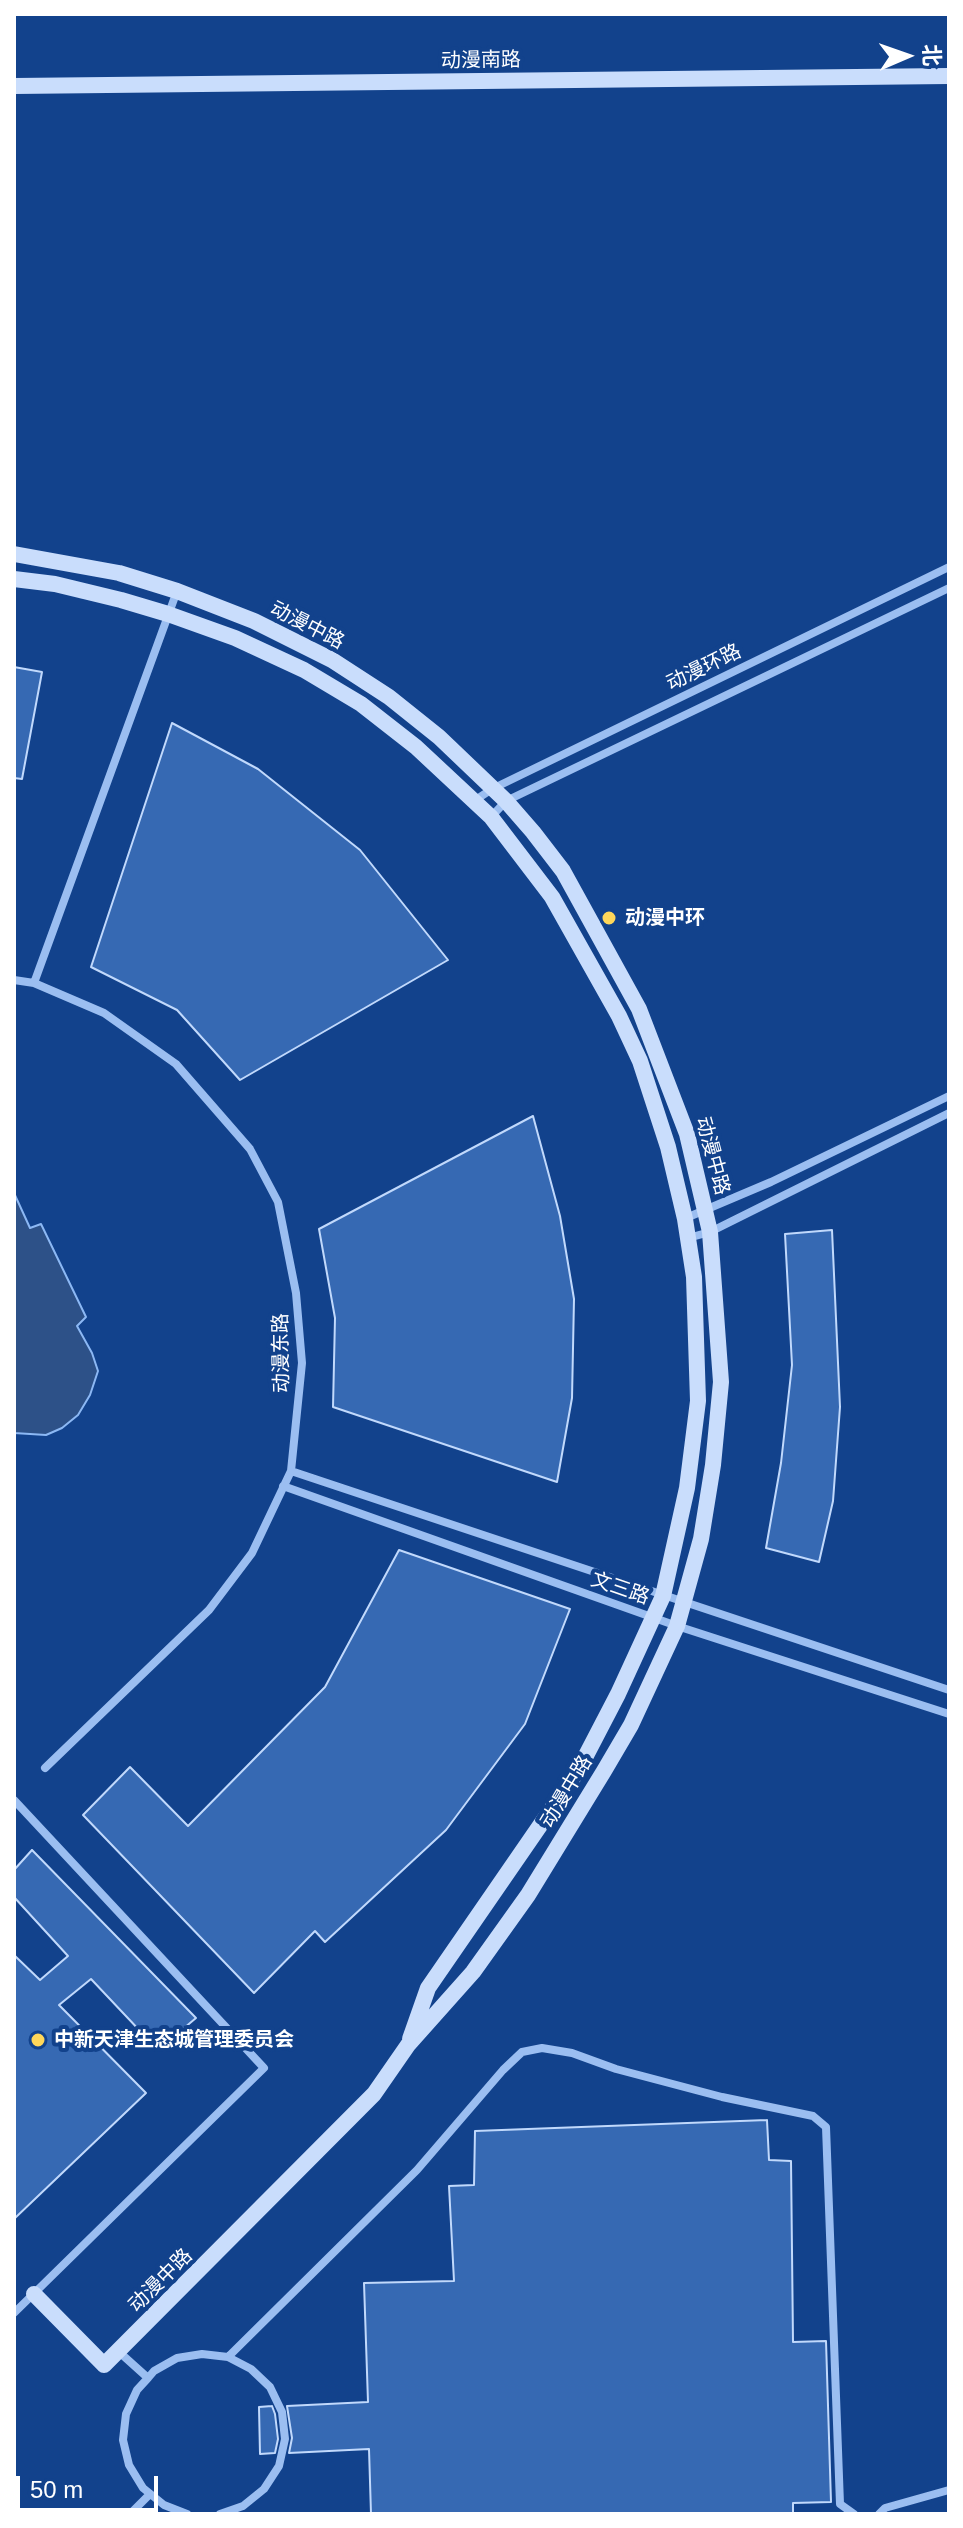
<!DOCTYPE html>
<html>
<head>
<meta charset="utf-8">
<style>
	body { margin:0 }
	#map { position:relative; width:963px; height:2528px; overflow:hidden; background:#12428c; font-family:Arial,"Noto Sans SC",sans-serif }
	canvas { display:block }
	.frame { position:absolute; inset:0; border:16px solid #fff; pointer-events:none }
	.north { position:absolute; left:867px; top:16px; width:80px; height:80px; -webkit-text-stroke:6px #12428c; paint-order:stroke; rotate:88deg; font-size:22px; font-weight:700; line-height:32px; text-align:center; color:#fff }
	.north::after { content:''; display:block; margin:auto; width:28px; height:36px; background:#fff; clip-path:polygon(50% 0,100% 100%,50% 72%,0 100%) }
	.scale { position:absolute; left:16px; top:2476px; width:142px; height:36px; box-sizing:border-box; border:4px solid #fff; border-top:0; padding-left:10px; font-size:24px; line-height:28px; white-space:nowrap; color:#fff; -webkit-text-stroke:6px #12428c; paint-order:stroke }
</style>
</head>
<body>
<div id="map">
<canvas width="963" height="2528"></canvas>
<div class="frame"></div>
<div class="north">北</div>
<div class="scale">50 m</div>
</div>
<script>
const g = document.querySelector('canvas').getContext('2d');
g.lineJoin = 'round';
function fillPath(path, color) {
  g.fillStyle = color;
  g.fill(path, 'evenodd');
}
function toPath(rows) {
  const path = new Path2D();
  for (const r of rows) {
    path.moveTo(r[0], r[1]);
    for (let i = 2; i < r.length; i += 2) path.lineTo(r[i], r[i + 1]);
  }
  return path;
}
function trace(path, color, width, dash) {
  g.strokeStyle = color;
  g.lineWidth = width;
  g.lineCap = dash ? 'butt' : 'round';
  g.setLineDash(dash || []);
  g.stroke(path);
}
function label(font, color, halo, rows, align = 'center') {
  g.font = font + ' Arial,"Noto Sans SC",sans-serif';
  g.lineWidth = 8;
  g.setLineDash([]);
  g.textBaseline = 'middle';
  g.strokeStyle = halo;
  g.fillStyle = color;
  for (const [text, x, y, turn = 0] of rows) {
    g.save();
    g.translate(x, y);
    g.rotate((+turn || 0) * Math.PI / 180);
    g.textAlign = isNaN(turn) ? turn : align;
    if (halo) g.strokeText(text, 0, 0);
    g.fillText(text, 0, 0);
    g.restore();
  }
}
const water = toPath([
	[14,1193,30,1228,41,1224,86,1317,77,1326,92,1353,98,1371,90,1395,78,1415,62,1428,46,1435,14,1433,14,1193]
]);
fillPath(water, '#2d5188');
trace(water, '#8cb8f4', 2);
const building = toPath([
	[14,667,42,672,22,779,14,778,14,667],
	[172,723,258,769,360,850,448,960,240,1080,177,1010,91,967,172,723],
	[533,1116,560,1216,574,1299,572,1398,557,1482,333,1407,335,1318,319,1229,533,1116],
	[832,1230,840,1407,833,1501,819,1562,766,1548,781,1463,792,1365,785,1234,832,1230],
	[399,1550,570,1609,525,1724,446,1830,325,1942,315,1931,254,1993,83,1815,130,1767,188,1826,325,1687,399,1550],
	[32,1850,196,2018,158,2050,91,1979,59,2005,146,2093,14,2219,14,1955,40,1980,68,1956,14,1897,14,1870,32,1850],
	[767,2120,769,2160,791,2161,793,2342,826,2341,831,2502,793,2503,793,2514,371,2514,369,2449,289,2453,292,2438,287,2406,368,2402,364,2283,454,2281,449,2186,474,2185,475,2131,767,2120],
	[272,2406,275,2414,278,2439,275,2453,260,2454,259,2407,272,2406]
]);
fillPath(building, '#3669b3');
trace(building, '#c1d9fc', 2);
trace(toPath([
	[474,801,492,789,949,567],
	[491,817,506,801,949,588],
	[14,980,34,983,104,1013,176,1064,250,1149,278,1202,296,1293,302,1363,291,1471,252,1553,209,1610,45,1768],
	[34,983,177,591],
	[686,1218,771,1182,949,1096],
	[688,1238,710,1232,949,1113],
	[291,1471,949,1690],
	[283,1486,677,1626,949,1714],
	[14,1800,264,2068,14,2313],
	[118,2351,148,2378],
	[228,2357,417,2170,503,2070,522,2052,542,2048,572,2053,616,2069,722,2097,813,2116,826,2127,840,2504,854,2514],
	[130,2514,150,2494],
	[187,2514,164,2505,143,2488,129,2465,123,2440,126,2414,137,2390,148,2378,154,2371,177,2358,202,2354,228,2357,251,2369,270,2387,282,2412,285,2439,279,2466,264,2489,243,2506,220,2514],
	[879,2514,885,2508,949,2490]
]), '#9bbef1', 8);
trace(toPath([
	[14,86,949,76],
	[14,554,119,573,177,591,254,621,332,660,389,697,439,737,506,801,533,832,563,871,639,1009,687,1134,710,1232,721,1382,713,1465,701,1539,677,1626,631,1725,604,1771,528,1895,473,1972,408,2045,374,2094,104,2365,34,2294],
	[14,579,55,584,121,600,168,614,235,638,304,670,361,704,416,747,491,817,552,897,619,1016,640,1061,668,1147,685,1219,694,1277,698,1401,687,1488,663,1596,618,1694,579,1769,428,1988,410,2039]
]), '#c9ddfc', 16);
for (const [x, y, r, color] of [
	[609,918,8,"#ffd75a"],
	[38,2040,8,"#ffd75a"]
]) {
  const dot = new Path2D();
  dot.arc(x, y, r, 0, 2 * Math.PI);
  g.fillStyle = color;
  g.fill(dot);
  trace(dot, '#12428c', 3);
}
label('20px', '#fff', '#12428c', [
	["动漫南路",481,61,-1],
	["动漫中路",307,626,27],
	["动漫环路",704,668,-26],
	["动漫中路",712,1156,75],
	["动漫东路",282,1353,-91],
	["文三路",620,1589,19],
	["动漫中路",567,1792,-59],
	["动漫中路",161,2281,-45]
]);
label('bold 20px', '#fff', '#12428c', [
	["动漫中环",625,918],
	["中新天津生态城管理委员会",54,2040]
], 'left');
</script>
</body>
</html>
